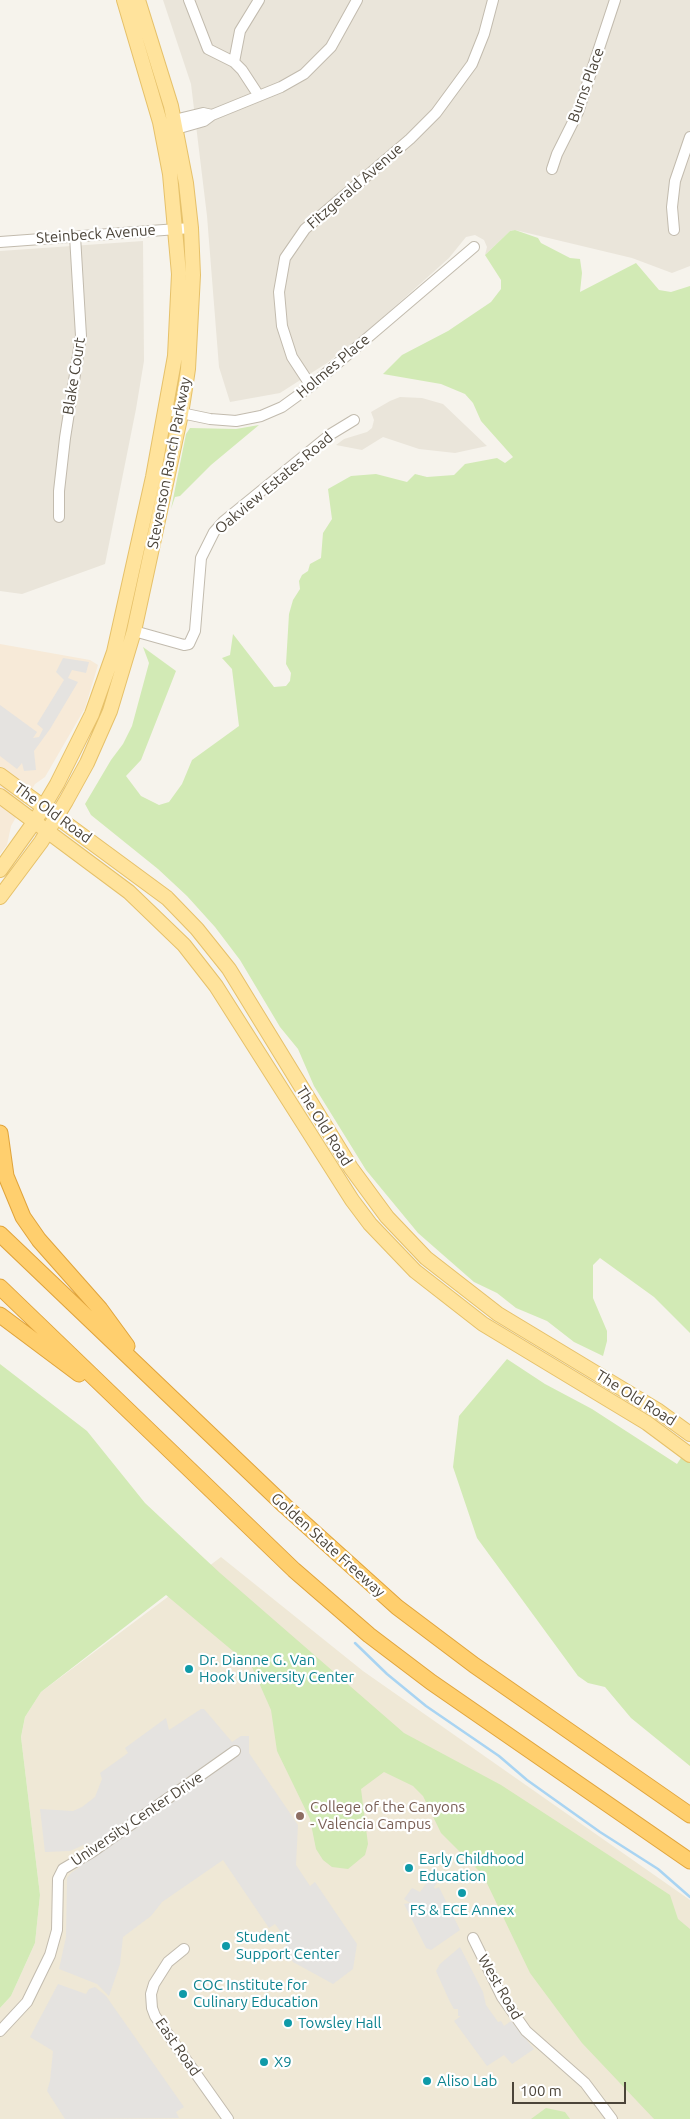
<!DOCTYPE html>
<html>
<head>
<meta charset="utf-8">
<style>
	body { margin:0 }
	#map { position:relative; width:690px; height:2119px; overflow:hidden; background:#f6f3ec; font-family:Ubuntu,sans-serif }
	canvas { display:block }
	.scale { position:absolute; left:512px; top:2082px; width:114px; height:22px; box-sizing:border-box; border:2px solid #4b4439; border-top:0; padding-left:6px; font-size:15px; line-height:18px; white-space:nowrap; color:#4b4439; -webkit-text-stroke:4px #fff; paint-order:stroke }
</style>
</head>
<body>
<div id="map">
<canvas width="690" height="2119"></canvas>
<div class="scale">100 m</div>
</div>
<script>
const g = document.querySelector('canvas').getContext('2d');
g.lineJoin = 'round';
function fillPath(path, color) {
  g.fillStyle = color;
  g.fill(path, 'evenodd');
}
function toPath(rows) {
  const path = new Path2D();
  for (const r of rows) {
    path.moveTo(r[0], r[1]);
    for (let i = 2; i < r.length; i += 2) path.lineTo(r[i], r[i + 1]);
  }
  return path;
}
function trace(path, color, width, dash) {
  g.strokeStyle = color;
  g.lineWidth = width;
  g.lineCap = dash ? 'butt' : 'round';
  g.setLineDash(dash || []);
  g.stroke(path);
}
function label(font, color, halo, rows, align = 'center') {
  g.font = font + ' Ubuntu,sans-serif';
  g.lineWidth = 4.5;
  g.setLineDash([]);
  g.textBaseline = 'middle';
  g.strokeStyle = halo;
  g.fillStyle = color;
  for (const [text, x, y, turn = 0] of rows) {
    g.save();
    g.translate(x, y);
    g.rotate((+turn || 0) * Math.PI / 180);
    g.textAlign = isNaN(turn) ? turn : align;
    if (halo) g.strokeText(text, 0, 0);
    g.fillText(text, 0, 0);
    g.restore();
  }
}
fillPath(toPath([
	[163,0,690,0,690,266,672,273,632,258,515,230,510,231,485,255,487,247,484,240,475,235,466,237,449,258,372,327,327,363,280,393,230,402,219,367,207,216,191,84],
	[143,241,144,361,136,409,105,564,22,594,0,591,0,251],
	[400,397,422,398,443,404,487,446,455,453,419,449,383,437,362,450,336,445,344,439,367,432,372,428,374,420,371,412,390,401]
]), '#eae5da');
fillPath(toPath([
	[0,644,90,660,98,665,85,708,45,777,35,784,11,826,7,845,0,854]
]), '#f7ead8');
fillPath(toPath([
	[221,1557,363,1671,690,1900,690,2119,0,2119,0,2008,11,1996,35,1943,40,1895,21,1737,25,1717,41,1692]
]), '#efe8d6');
fillPath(toPath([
	[515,230,538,238,541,243,570,258,580,259,582,273,580,292,636,263,659,290,671,292,690,286,690,1333,654,1297,600,1258,593,1265,593,1298,607,1331,607,1341,603,1356,574,1342,547,1321,516,1308,497,1293,474,1282,418,1233,366,1170,314,1086,298,1049,280,1027,240,960,215,927,187,896,158,869,91,815,85,804,111,760,123,744,132,726,149,663,143,647,176,671,141,760,126,776,141,796,159,805,169,802,182,784,192,760,239,726,232,669,222,658,230,655,233,634,274,687,286,686,290,681,291,673,286,664,289,614,293,600,300,589,299,581,302,575,308,571,310,564,321,558,323,533,332,519,328,489,351,476,376,474,407,482,415,474,427,477,454,475,465,464,497,458,505,463,513,457,481,421,473,403,465,394,441,384,383,374,402,355,448,331,491,302,501,289,501,280,485,255,510,231],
	[259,425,211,465,180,496,175,497,171,509,186,434,190,428,236,429],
	[507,1359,545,1384,592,1409,677,1464,690,1444,690,1766,631,1718,605,1687,588,1683,578,1676,477,1538,453,1467,459,1416],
	[0,1364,87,1431,145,1503,220,1573,404,1733,501,1785,670,1895,678,1919,690,1929,690,2119,654,2119,582,2043,530,1973,483,1875,441,1833,423,1796,413,1786,384,1772,361,1789,368,1844,365,1855,348,1869,332,1867,323,1860,316,1849,310,1819,277,1751,271,1710,252,1667,166,1595,41,1692,25,1717,21,1737,40,1895,35,1943,11,1996,0,2008],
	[546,2108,565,2112,570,2119,531,2119]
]), '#d2eab5');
fillPath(toPath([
	[63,658,89,662,86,673,72,670,68,678,78,682,50,729,34,751,36,770,24,771,22,763,17,769,0,756,0,705,37,732,33,738,39,737,43,729,37,724,64,680,56,672],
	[201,1709,204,1709,232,1742,241,1736,249,1736,249,1753,298,1825,296,1865,310,1886,315,1882,357,1944,353,1969,333,1984,293,1962,284,1948,288,1942,275,1924,269,1928,223,1860,162,1902,151,1916,123,1937,120,1964,109,1996,97,1984,59,1969,66,1937,67,1878,71,1873,80,1867,80,1860,92,1846,88,1843,70,1851,45,1852,40,1809,73,1811,82,1807,95,1797,102,1779,100,1773,128,1753,125,1748,166,1718,169,1730],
	[431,1877,437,1883,434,1887,435,1889,439,1887,460,1930,431,1950,426,1948,404,1904,410,1903,404,1899,412,1888,420,1892],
	[460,1947,483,1992,486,2005,498,2022,501,2021,504,2026,511,2021,534,2049,512,2064,504,2055,487,2066,454,2021,461,2016,458,2016,458,2009,454,2009,450,2002,436,1971,440,1964],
	[58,1984,86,1994,89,1989,95,1987,106,1996,184,2107,176,2112,179,2118,65,2119,47,2091,50,2081,53,2051,30,2037]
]), '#e5e3e0');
trace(toPath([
	[355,1643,387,1674,426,1706,499,1756,527,1780,600,1832,658,1869,690,1897]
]), '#a9d4f2', 2.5);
const minor = toPath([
	[189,0,208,49,234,62],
	[259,0,240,31,234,62,242,70,259,96],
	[174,120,203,113,212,115],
	[176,129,204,121,212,115,281,87,304,74,331,47,357,0],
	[552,169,557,154,578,112,615,0],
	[674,230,672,207,675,181,690,137],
	[0,242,191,228],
	[311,386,292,357,282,326,279,292,285,258,305,229,410,139,436,113,472,64,484,34,493,0],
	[167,410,210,419,236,421,261,416,282,407,311,386,474,247],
	[59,517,59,491,65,438,81,336,75,236],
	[134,631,184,645,189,644,195,631,201,558,214,532,223,522,331,434,354,420],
	[473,1938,502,1997,526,2031,585,2083,612,2119],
	[184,1949,168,1962,154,1984,151,1994,152,2008,155,2016,228,2119],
	[0,2031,27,2002,50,1955,57,1930,58,1879,63,1869,92,1852,235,1751]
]);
const major = toPath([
	[0,775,167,898,197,929,229,969,351,1168,387,1217,426,1258,498,1314,657,1410,690,1434],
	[0,796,129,892,184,945,216,986,352,1200,370,1224,415,1271,483,1324,647,1423,690,1455],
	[0,870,35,821,57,784,92,714,114,652,153,477,175,356,179,274,170,174,160,122,124,0],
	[0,897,41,842,66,801,87,763,110,711,134,631,181,414,188,369,193,275,191,228,186,183,171,106,138,0]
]);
const highway = toPath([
	[0,1133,6,1176,23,1217,39,1240,100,1309,127,1346],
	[0,1234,285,1506,397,1607,474,1665,690,1815],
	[0,1287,294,1570,369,1635,431,1682,690,1861],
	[0,1315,79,1374]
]);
trace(minor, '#c2bbae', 12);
trace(major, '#e6c16a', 16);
trace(highway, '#e0a43c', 17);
trace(minor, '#fff', 10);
trace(major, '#ffe39c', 14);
trace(highway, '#ffcf6e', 15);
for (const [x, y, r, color] of [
	[189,1669,5,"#0f9aa8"],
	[300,1816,5,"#8d6e63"],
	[409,1868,5,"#0f9aa8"],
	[462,1893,5,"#0f9aa8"],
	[226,1946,5,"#0f9aa8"],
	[183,1994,5,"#0f9aa8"],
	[288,2023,5,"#0f9aa8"],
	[264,2062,5,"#0f9aa8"],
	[427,2081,5,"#0f9aa8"]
]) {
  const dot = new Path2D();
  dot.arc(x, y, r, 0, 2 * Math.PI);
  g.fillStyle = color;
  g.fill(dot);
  trace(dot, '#fff', 2);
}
label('15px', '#4b4439', '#fff', [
	["Burns Place",586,85,-70],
	["Fitzgerald Avenue",355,186,-41],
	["Steinbeck Avenue",96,234,-4],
	["Holmes Place",333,366,-40],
	["Blake Court",74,376,-81],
	["Stevenson Ranch Parkway",169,463,-79],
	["Oakview Estates Road",274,483,-40],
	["The Old Road",53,813,36],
	["The Old Road",324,1126,58],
	["The Old Road",636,1398,32],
	["Golden State Freeway",328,1545,42],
	["University Center Drive",137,1819,-34],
	["West Road",500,1987,60],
	["East Road",178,2047,55]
]);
label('15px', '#0d838f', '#fff', [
	["Dr. Dianne G. Van",199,1660],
	["Hook University Center",199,1677],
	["Early Childhood",419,1859],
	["Education",419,1876],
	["FS & ECE Annex",462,1910,"center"],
	["Student",236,1937],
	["Support Center",236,1954],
	["COC Institute for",193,1985],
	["Culinary Education",193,2002],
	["Towsley Hall",298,2023],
	["X9",274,2062],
	["Aliso Lab",437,2081]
], 'left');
label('15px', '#785e54', '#fff', [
	["College of the Canyons",310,1807],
	["- Valencia Campus",310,1824]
], 'left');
</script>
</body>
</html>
